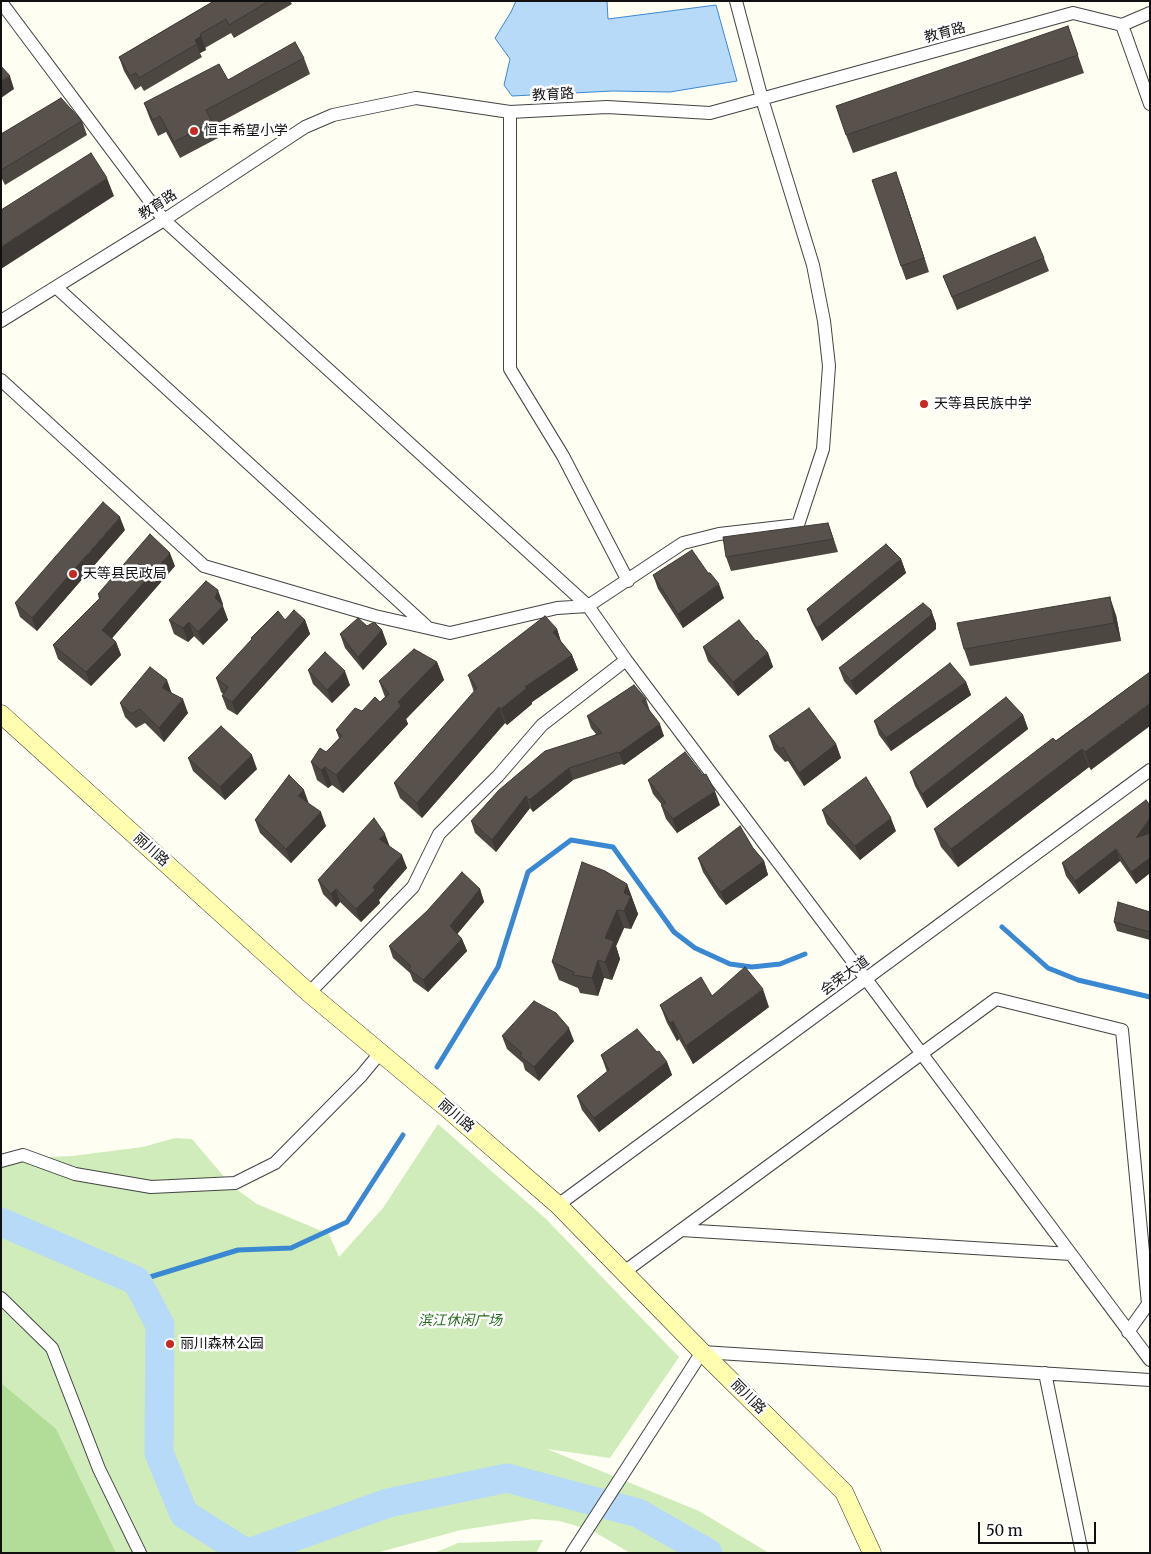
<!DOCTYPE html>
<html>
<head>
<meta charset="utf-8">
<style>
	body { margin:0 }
	#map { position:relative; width:1151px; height:1554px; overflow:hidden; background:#fffef3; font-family:Merriweather,serif }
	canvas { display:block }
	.frame { position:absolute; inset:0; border:2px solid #101010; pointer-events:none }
	.scale { position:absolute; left:978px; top:1522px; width:118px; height:22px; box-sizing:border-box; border:2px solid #101010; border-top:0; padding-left:6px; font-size:15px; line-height:18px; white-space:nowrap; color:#101010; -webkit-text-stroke:4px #fff; paint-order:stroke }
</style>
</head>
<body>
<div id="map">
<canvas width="1151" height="1554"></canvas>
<div class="frame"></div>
<div class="scale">50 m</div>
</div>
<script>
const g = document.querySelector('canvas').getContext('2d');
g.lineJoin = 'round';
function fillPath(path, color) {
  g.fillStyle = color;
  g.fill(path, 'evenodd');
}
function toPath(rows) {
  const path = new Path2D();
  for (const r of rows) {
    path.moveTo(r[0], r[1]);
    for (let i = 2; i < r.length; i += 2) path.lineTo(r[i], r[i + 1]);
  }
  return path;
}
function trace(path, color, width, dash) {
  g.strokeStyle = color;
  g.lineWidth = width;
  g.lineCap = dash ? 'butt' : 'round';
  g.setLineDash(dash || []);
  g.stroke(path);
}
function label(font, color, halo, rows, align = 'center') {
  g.font = font + ' Merriweather,"Noto Sans SC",serif';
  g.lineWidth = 5;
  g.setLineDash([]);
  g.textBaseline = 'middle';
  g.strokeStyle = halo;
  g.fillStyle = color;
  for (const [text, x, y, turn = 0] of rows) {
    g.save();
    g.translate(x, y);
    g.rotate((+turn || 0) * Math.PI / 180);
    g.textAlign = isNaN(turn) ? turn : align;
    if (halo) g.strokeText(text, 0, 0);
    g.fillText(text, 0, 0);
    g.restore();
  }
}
fillPath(toPath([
	[438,1124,546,1219,679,1357,610,1458,547,1449,699,1511,769,1553,630,1553,593,1531,560,1521,533,1519,461,1530,376,1553,1,1553,1,1159,72,1156,143,1147,175,1138,192,1139,232,1186,257,1204,329,1234,339,1257,383,1208],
	[543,1540,536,1553,434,1553,458,1543]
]), '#d0ecbb');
fillPath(toPath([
	[1,1383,56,1429,116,1553,1,1553]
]), '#b2dd99');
const water = toPath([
	[516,1,607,1,608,19,716,5,737,81,670,92,613,91,512,96,504,85,510,59,495,38,511,12,516,1]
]);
fillPath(water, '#b6daf8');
trace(water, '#3a88d2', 1);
trace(toPath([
	[1002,927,1048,968,1078,980,1150,997],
	[437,1067,498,967,528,872,571,840,613,847,674,932,695,948,730,964,752,967,780,964,805,954],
	[137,1281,238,1250,291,1248,347,1222,403,1135]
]), '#3a88d2', 5);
trace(toPath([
	[1,1222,137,1281,160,1325,159,1453,184,1514,246,1553],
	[249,1553,388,1503,507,1478,638,1513,708,1553]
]), '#b6daf8', 29);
const minor = toPath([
	[1,2,164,220,588,606,626,660,866,979,1150,1360],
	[1122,25,1150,104],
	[510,112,510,369,563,456,628,581],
	[56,287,426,626],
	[1,321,164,220,305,127,333,115,416,98,510,112,607,107,710,113,1073,13,1122,25,1150,13],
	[1,380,204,566,375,616,450,633,557,608,588,606,683,543,719,534,798,525,823,449,829,366,824,321,813,265,762,99,736,1],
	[309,993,413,887,439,834,498,776,542,725,626,660],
	[1,1161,23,1155,75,1174,151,1187,235,1183,275,1163,361,1076,380,1053],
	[558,1205,1150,770],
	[681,1230,1071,1254],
	[624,1272,996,999,1122,1030,1148,1304,1128,1332],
	[1,1298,52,1348,99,1469,140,1553],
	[1045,1373,1082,1553],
	[572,1553,702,1352,1150,1380]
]);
const secondary = toPath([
	[1,714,309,993,449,1110,558,1205,702,1352,844,1492,872,1553]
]);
trace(minor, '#434343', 14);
trace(secondary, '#323232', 19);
trace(minor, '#fff', 12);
trace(secondary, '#fffdae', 18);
fillPath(toPath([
	[214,1,290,1,292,4,234,38,231,33,205,48,206,50,200,53,202,57,144,91,141,86,135,90,124,71,119,57],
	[1068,26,1084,73,853,153,846,135],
	[304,58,310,74,213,126,218,138,180,158,166,132,158,136,150,119,144,103],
	[82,121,87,135,5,185,1,177,1,134],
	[901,186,929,272,906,280,901,266],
	[1044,258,1049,271,957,310,943,276],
	[828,523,838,552,731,571,726,557],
	[125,530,37,631,20,617,15,603],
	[901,559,906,573,822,641,812,622,807,609],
	[175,566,112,638,116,642,121,655,91,686,58,659,53,645,99,599,98,594],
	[708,573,724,598,683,628,658,589,653,575],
	[223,604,222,605,228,620,203,645,194,636,188,642,174,634,169,620],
	[931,610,936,624,936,629,856,695,844,681,839,668],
	[1116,615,1121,641,970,666,964,649],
	[285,620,305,620,310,634,237,715,227,709,222,696,223,694,221,692,216,678,252,640,251,638],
	[367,626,382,630,387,644,363,670,345,648,340,634],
	[557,629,561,642,572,655,578,670,532,702,532,704,507,725,505,723,422,818,400,798,394,783,474,692,468,675],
	[756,641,768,653,773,667,738,696,708,661,703,647],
	[437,662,444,680,406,719,408,724,343,793,332,785,328,788,317,780,311,762,326,752,339,738,336,730,362,711,380,702,385,697,379,681],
	[308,670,350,685,332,703,313,684],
	[1150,672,1091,770,1089,767,958,867,941,847,934,829],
	[966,682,971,695,891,751,879,735,874,721],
	[171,693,188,713,164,742,145,723,136,728,125,717,120,703],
	[646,699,650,711,664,736,624,765,622,764,573,780,533,812,530,808,496,852,475,833,471,821,596,734,591,728,587,716],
	[1023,715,1028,729,927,808,915,786,910,772],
	[769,736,836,744,841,758,804,786,788,761,785,762,774,750],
	[188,758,257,769,225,800,193,771],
	[648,780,720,805,677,833,666,819,661,805,662,805,653,794],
	[309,804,326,826,291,863,260,833,255,820],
	[1150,805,1150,873,1136,884,1120,861,1079,894,1066,876,1062,863],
	[822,810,896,831,860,860,827,824],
	[389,846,407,868,379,900,380,903,361,922,340,902,336,907,323,894,318,880],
	[753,848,764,861,768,875,726,905,719,897,703,872,698,858],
	[627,884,638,914,631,929,624,928,616,946,620,959,612,980,604,978,598,996,580,993,578,988,559,980,552,962],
	[480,889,484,902,457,934,462,939,467,951,428,992,413,981,410,973,393,958,389,946],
	[1150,912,1150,940,1117,931,1114,922],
	[660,1005,769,1007,693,1064,679,1039,677,1041,667,1023],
	[502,1036,574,1041,539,1081,525,1070,523,1063,507,1049],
	[657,1052,667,1062,672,1075,599,1132,582,1110,577,1096,607,1072,601,1055]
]), '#4d4741');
fillPath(toPath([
	[201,36,206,50,200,53,195,40],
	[10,76,14,89,1,98,1,81],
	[896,172,901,186,929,272,924,258],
	[107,178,114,196,1,269,1,247],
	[120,517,125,530,37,631,32,618],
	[828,523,833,537,838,552,833,539],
	[170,553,175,566,107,644,102,630],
	[901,559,906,573,822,641,817,628],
	[719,584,724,598,683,628,678,614],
	[218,590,223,604,222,608,223,606,228,620,203,645,198,632,215,598],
	[1110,597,1116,615,1121,641,1114,623],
	[931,610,936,624,936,629,856,695,851,681],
	[305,620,310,634,237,715,232,702],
	[189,622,194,636,188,642,183,628],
	[557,629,562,645,553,632],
	[382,630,387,644,363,670,358,657],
	[116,642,121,655,91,686,86,672],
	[768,653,773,667,738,696,733,682],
	[572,655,578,670,532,702,532,704,507,725,501,709,525,687],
	[437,662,444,680,406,719,408,724,343,793,336,775,398,702],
	[345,671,350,685,332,703,327,690],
	[167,680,172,694,162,688],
	[966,682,971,695,891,751,886,738],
	[183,699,188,713,164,742,159,728],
	[1150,703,1150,726,1091,770,1085,752],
	[499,707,505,723,422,818,417,803],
	[1023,715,1028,729,927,808,922,794],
	[660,724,664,736,624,765,619,753],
	[836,744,841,758,804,786,799,773],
	[1082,749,1089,767,958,867,951,849],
	[252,755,257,769,225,800,220,787],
	[325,767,332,785,328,788,321,770],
	[569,768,573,780,533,812,529,800],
	[304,790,309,804,298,796],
	[715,791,720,805,677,833,673,819],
	[526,796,530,808,496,852,492,840],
	[321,812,326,826,291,863,286,849],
	[891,818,896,831,860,860,855,846],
	[1150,818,1150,837,1136,838],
	[385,834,390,847,379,839],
	[1116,849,1120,861,1079,894,1075,881],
	[402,855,407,868,379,900,380,903,361,922,356,909,373,887],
	[1150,858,1150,873,1136,884,1131,872],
	[764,861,768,875,726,905,721,892],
	[627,884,638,914,631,929,624,911,624,893],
	[336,889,340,902,336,907,331,894],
	[480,889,484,902,454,938,450,926],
	[617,910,624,928,616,946,620,959,612,980,605,962,605,938],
	[462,939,467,951,428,992,423,980],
	[598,960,604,978,598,996,592,978],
	[763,989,769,1007,693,1064,686,1046],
	[673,1021,679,1039,677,1041,670,1023],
	[569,1028,574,1041,539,1081,534,1067],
	[667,1062,672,1075,599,1132,594,1118]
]), '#3e3935');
const building = toPath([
	[214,1,269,1,229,25,226,19,200,34,201,36,195,40,197,44,139,78,136,73,130,76,119,57,214,1],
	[1068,26,1078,55,846,135,836,106,1068,26],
	[295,42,304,58,206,110,212,122,174,142,160,116,153,120,144,103,219,64,228,80,295,42],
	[1,66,10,76,1,81,1,66],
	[61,98,82,121,1,170,1,134,61,98],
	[91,153,107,178,1,247,1,210,91,153],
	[896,172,924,258,901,266,872,180,896,172],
	[1035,237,1044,258,952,297,943,276,1035,237],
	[103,502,120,517,32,618,15,603,103,502],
	[828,523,833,539,726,557,723,537,828,523],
	[150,534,170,553,102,630,116,642,86,672,53,645,101,597,98,594,150,534],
	[886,544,901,559,817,628,807,609,886,544],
	[692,550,708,573,710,573,719,584,678,614,653,575,692,550],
	[206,581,218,590,215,598,223,606,198,632,189,622,183,628,169,620,206,581],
	[1110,597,1114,623,964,649,957,623,1110,597],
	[923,603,931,610,931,615,851,681,839,668,923,603],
	[294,610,305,620,232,702,222,696,228,687,216,678,252,639,251,638,278,611,285,620,294,610],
	[545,616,557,629,553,632,572,655,525,687,527,688,501,709,499,707,417,803,394,783,477,688,468,675,545,616],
	[358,618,367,626,374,622,382,630,358,657,340,634,358,618],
	[739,620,756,641,757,640,768,653,733,682,703,647,739,620],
	[414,649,437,662,398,702,401,706,336,775,325,767,321,770,311,762,320,748,326,752,342,736,336,730,355,708,362,711,375,697,380,702,389,694,379,681,414,649],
	[325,652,345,671,327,690,308,670,325,652],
	[950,663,966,682,886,738,874,721,950,663],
	[150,667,167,680,162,688,183,699,159,728,140,709,131,714,120,703,150,667],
	[1150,672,1150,703,1085,752,1082,749,951,849,934,829,1053,738,1056,741,1150,672],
	[634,685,646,699,642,701,660,724,619,753,618,752,569,768,529,800,526,796,492,840,471,821,499,790,545,751,602,733,587,716,634,685],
	[1006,697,1023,715,922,794,910,772,1006,697],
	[809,708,836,744,799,773,783,747,780,749,769,736,809,708],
	[221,726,252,755,220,787,188,758,221,726],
	[685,752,703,775,706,774,715,791,673,819,661,805,666,803,648,780,685,752],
	[289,775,304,790,298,796,321,812,286,849,255,820,289,775],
	[866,777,891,818,855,846,822,810,866,777],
	[1146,800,1150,805,1150,818,1136,838,1150,833,1150,858,1131,872,1116,849,1075,881,1062,863,1146,800],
	[374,818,385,834,379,839,402,855,373,887,375,890,356,909,336,889,331,894,318,880,374,818],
	[740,826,753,848,764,861,721,892,714,884,698,858,740,826],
	[582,862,605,871,627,884,624,893,631,896,624,911,617,910,605,938,614,941,605,962,598,960,592,978,573,975,574,972,552,962,582,862],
	[462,872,480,889,450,926,462,939,423,980,409,969,411,966,389,946,427,911,462,872],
	[1118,902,1150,912,1150,932,1114,922,1118,902],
	[745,967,763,989,686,1046,673,1021,670,1023,660,1005,701,977,712,996,745,967],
	[534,1001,556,1013,569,1028,534,1067,520,1056,522,1053,502,1036,534,1001],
	[637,1029,657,1052,659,1051,667,1062,594,1118,577,1096,609,1070,601,1055,637,1029]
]);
fillPath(building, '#59524c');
trace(building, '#3e3935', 1);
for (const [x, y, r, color] of [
	[194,131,5,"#c62822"],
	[924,404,5,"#c62822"],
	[73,574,5,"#c62822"],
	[170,1344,5,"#c62822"]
]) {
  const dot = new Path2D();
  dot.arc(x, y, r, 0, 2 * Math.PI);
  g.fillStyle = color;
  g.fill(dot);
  trace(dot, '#fff', 2);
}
label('14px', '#101010', '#fff', [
	["教育路",945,33,-15],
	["教育路",553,95,-3],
	["教育路",158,205,-33],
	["丽川路",151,850,42],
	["会荣大道",845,976,-36],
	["丽川路",456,1116,41],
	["丽川路",748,1397,45]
]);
label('14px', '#101010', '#fff', [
	["恒丰希望小学",204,131],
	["天等县民族中学",934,404],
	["天等县民政局",83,574],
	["丽川森林公园",180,1344]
], 'left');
label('italic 14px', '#266c1d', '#fff', [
	["滨江休闲广场",460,1321]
]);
</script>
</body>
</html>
